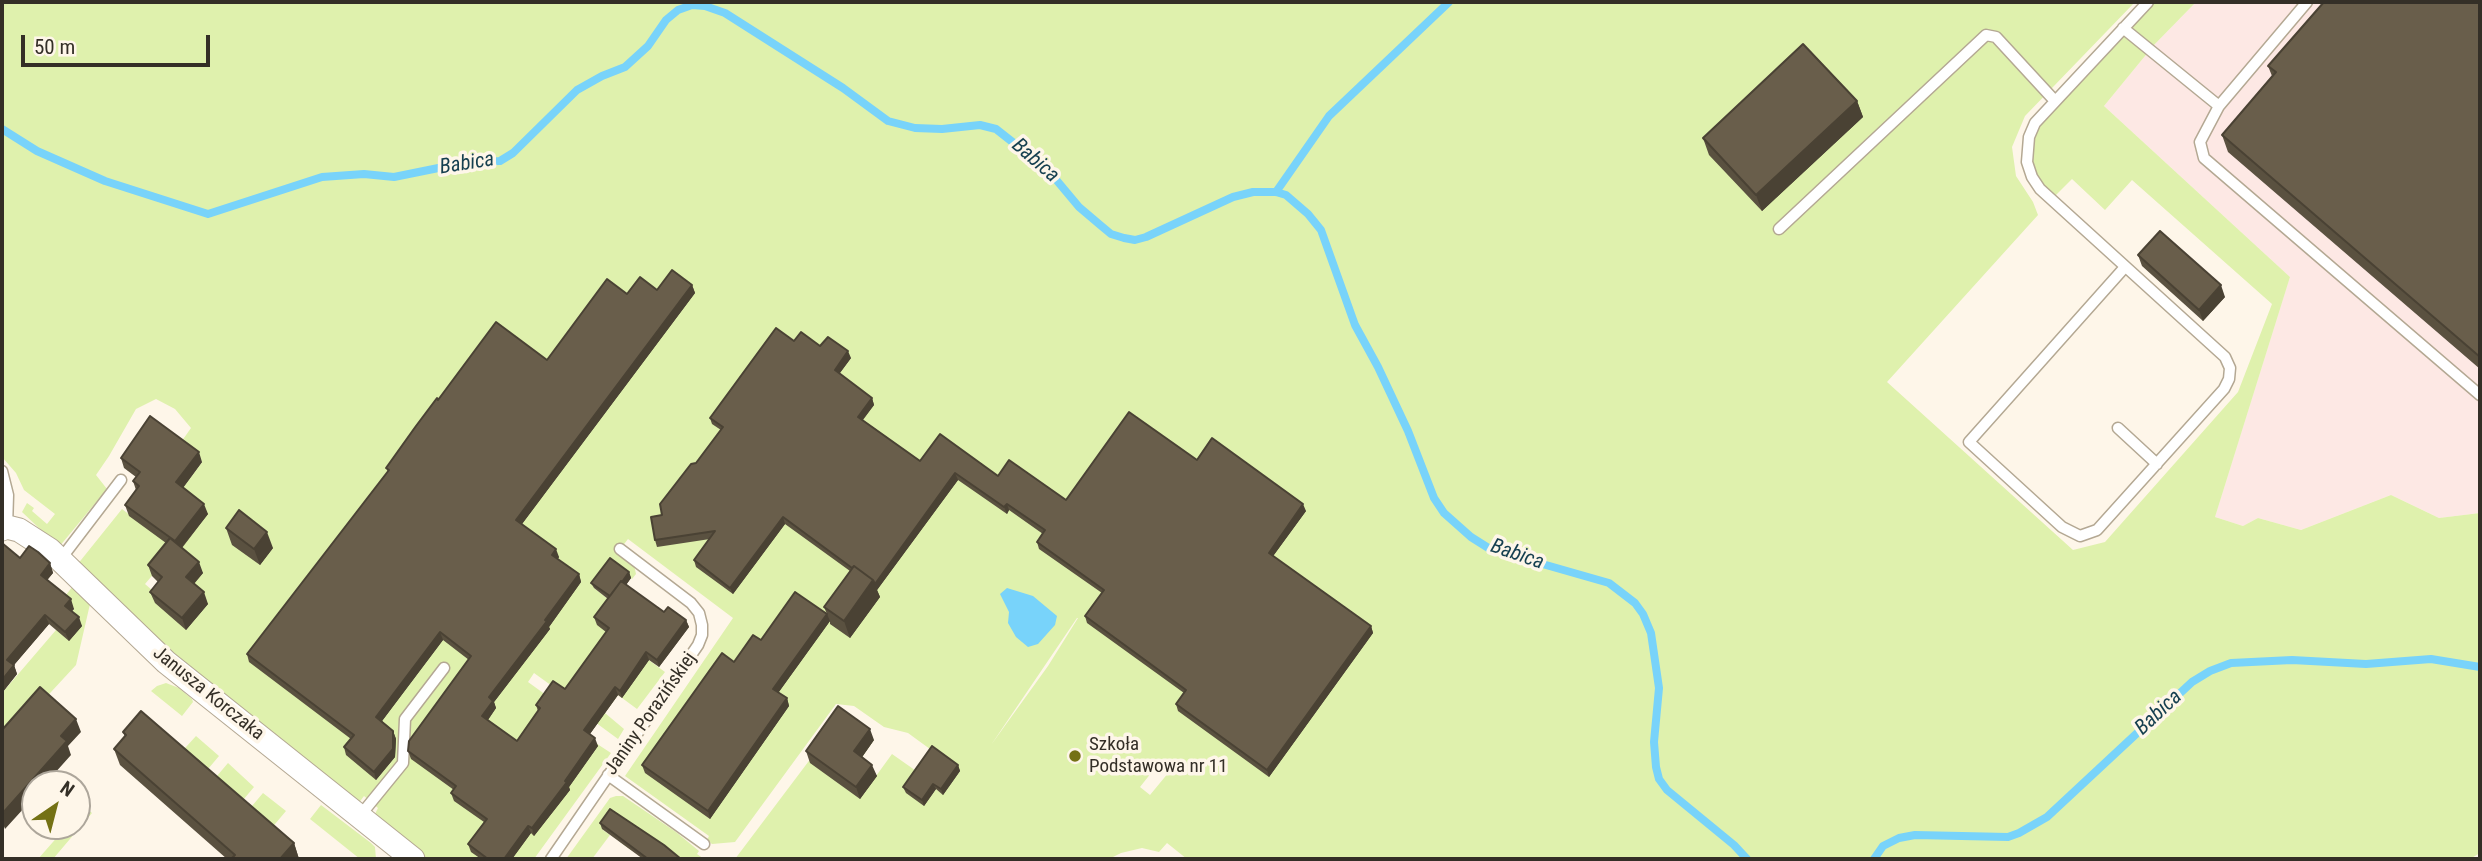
<!DOCTYPE html>
<html>
<head>
<meta charset="utf-8">
<style>
	body { margin:0 }
	#map { position:relative; width:2482px; height:861px; overflow:hidden; background:#fef6e9; font-family:"Roboto Condensed",sans-serif }
	canvas { display:block }
	.frame { position:absolute; inset:0; border:4px solid #342f27; pointer-events:none }
	.north { position:absolute; left:21px; top:770px; width:70px; height:70px; box-sizing:border-box; background:#fef6e9; border:2px solid #ada69b; border-radius:50%; rotate:35deg; font-size:19px; font-weight:700; line-height:28px; text-align:center; color:#342f27 }
	.north::after { content:''; display:block; margin:auto; width:24px; height:32px; background:#747114; clip-path:polygon(50% 0,100% 100%,50% 72%,0 100%) }
	.scale { position:absolute; left:21px; top:35px; width:189px; height:32px; box-sizing:border-box; border:4px solid #342f27; border-top:0; padding-left:9px; font-size:21px; line-height:24px; white-space:nowrap; color:#342f27; -webkit-text-stroke:5px #fef6e9; paint-order:stroke }
</style>
</head>
<body>
<div id="map">
<canvas width="2482" height="861"></canvas>
<div class="frame"></div>
<div class="north">N</div>
<div class="scale">50 m</div>
</div>
<script>
const g = document.querySelector('canvas').getContext('2d');
g.lineJoin = 'round';
function fillPath(path, color) {
  g.fillStyle = color;
  g.fill(path, 'evenodd');
}
function toPath(rows) {
  const path = new Path2D();
  for (const r of rows) {
    path.moveTo(r[0], r[1]);
    for (let i = 2; i < r.length; i += 2) path.lineTo(r[i], r[i + 1]);
  }
  return path;
}
function trace(path, color, width, dash) {
  g.strokeStyle = color;
  g.lineWidth = width;
  g.lineCap = dash ? 'butt' : 'round';
  g.setLineDash(dash || []);
  g.stroke(path);
}
function label(font, color, halo, rows, align = 'center') {
  g.font = font + ' "Roboto Condensed",sans-serif';
  g.lineWidth = 7;
  g.setLineDash([]);
  g.textBaseline = 'middle';
  g.strokeStyle = halo;
  g.fillStyle = color;
  for (const [text, x, y, turn = 0] of rows) {
    g.save();
    g.translate(x, y);
    g.rotate((+turn || 0) * Math.PI / 180);
    g.textAlign = isNaN(turn) ? turn : align;
    if (halo) g.strokeText(text, 0, 0);
    g.fillText(text, 0, 0);
    g.restore();
  }
}
fillPath(toPath([
	[2196,2,2480,2,2480,513,2439,518,2391,495,2301,530,2258,518,2243,526,2215,517,2290,277,2104,106,2154,45]
]), '#fde8e4');
fillPath(toPath([
	[2,2,2135,2,2025,116,2012,147,2016,176,2033,202,2038,215,1887,382,2073,550,2105,542,2238,392,2272,304,2132,180,2105,210,2072,179,2051,200,2032,177,2029,137,2148,2,2196,2,2154,45,2104,106,2290,277,2215,517,2243,526,2258,518,2301,530,2391,495,2439,518,2480,513,2480,853,2470,859,1187,859,1167,843,1159,852,1142,848,1121,853,1109,859,735,859,842,717,874,740,858,763,876,776,892,754,919,773,923,806,936,789,943,794,960,771,908,733,884,727,854,706,836,704,735,842,712,844,707,840,709,836,625,776,733,618,628,539,618,552,634,565,636,574,632,579,612,564,594,588,613,603,646,658,665,672,637,709,618,695,605,713,624,729,618,739,550,689,552,686,534,673,528,682,546,695,585,736,611,753,534,859,428,859,374,816,378,808,364,796,358,804,172,653,77,565,122,509,151,531,202,462,179,445,191,428,175,409,156,399,136,409,109,456,96,475,107,489,59,547,22,512,27,503,34,508,32,511,47,524,55,514,24,490,16,473,2,457],
	[174,550,202,573,190,588,160,597,145,584],
	[1078,618,1048,666,991,745,1077,618],
	[1159,763,1169,772,1150,795,1140,787],
	[73,586,90,604,76,665,2,745,2,693,74,609,62,600],
	[166,683,179,688,192,699,193,702,182,716,151,691,157,686],
	[196,736,219,756,203,775,176,758],
	[228,763,254,787,238,806,211,783],
	[263,793,286,811,265,836,246,813],
	[616,796,623,796,676,832,699,851,697,854,704,859,677,859,631,850,620,842,633,825,624,818,619,824,611,819,603,830,610,835,592,859,566,859,610,798],
	[321,805,371,843,375,847,376,859,360,859,310,819],
	[84,806,92,813,53,859,38,859,67,826,77,826,77,814]
]), '#dff1ad');
fillPath(toPath([
	[1007,588,1033,596,1057,616,1055,625,1038,644,1028,647,1016,637,1008,623,1009,612,1000,594]
]), '#78d3fa');
trace(toPath([
	[2,129,37,151,105,181,208,214,322,177,364,174,394,177,468,162,500,161,513,153,577,90,602,76,625,67,648,46,666,20,678,10,692,5,705,6,725,13,843,88,888,121,915,128,942,129,980,125,996,129,1048,170,1079,207,1099,224,1111,234,1124,238,1135,240,1146,237,1233,197,1253,192,1276,192,1286,195,1308,214,1321,230,1355,325,1378,367,1408,431,1434,498,1444,513,1471,537,1490,549,1609,583,1635,603,1643,614,1651,633,1659,688,1654,742,1656,767,1659,779,1667,790,1734,845,1747,859],
	[1276,192,1329,116,1449,2],
	[1874,859,1883,846,1899,838,1915,835,2008,837,2019,833,2047,817,2192,682,2210,671,2231,663,2292,660,2366,664,2431,659,2480,667]
]), '#78d3fa', 8);
const lane = toPath([
	[2123,28,2219,106,2200,142,2204,158,2480,395],
	[2219,106,2307,2],
	[1779,229,1986,35,1996,37,2055,101],
	[2125,267,1969,442,2062,527,2080,536,2097,530,2224,389,2229,379,2230,368,2225,357,2040,189,2032,177,2027,162,2029,137,2035,123,2148,2],
	[2118,428,2157,464],
	[2,471,8,495,7,527],
	[60,560,121,480],
	[608,775,704,844],
	[359,817,403,763,405,719,444,668],
	[551,859,698,645,702,635,702,625,699,613,691,603,620,549]
]);
const street = toPath([
	[2,529,7,527,19,530,50,550,166,662,413,859]
]);
trace(lane, '#b4a893', 13);
trace(street, '#b4a893', 25);
trace(lane, '#fff', 10);
trace(street, '#fff', 23);
fillPath(toPath([
	[2480,2,2480,369,2228,152,2222,135,2272,76,2268,66],
	[1857,101,1863,117,1762,211,1709,155,1703,138],
	[2138,255,2225,297,2203,321,2142,266],
	[692,285,695,293,522,524,559,557,558,559,579,574,581,582,549,627,550,629,494,702,496,708,488,720,517,741,538,711,536,705,565,689,606,632,597,625,594,617,608,599,594,588,591,583,629,572,631,578,626,585,664,612,686,620,689,627,659,667,649,660,622,698,618,695,590,734,598,746,569,787,570,790,534,836,531,833,512,859,481,859,471,852,468,844,484,822,454,801,451,793,454,790,411,759,408,751,469,660,443,640,382,721,393,731,396,739,395,757,376,780,346,755,344,747,351,739,249,662,247,654,388,472,386,468,438,400,547,360,627,294],
	[794,341,820,346,851,358,839,374,872,398,874,405,863,420,920,461,998,476,1066,500,1197,460,1306,511,1273,556,1371,626,1373,633,1269,777,1178,711,1176,704,1184,693,1087,623,1085,616,1102,593,1039,549,1037,542,1043,534,1009,510,1007,514,958,480,877,590,880,597,850,638,830,624,830,621,778,693,787,698,789,706,710,819,645,773,642,765,734,662,761,640,827,614,824,607,850,571,785,524,733,594,696,567,694,560,710,539,657,547,655,540,662,515,696,463,721,430,712,424,710,418],
	[121,458,202,462,183,488,208,514,182,548,203,573,194,584,208,604,186,630,155,603,150,592,158,582,152,576,148,565,166,543,129,516,125,505,136,490,133,481,136,477,124,468],
	[226,528,273,548,260,565,232,545],
	[20,558,50,563,53,573,47,580,74,609,72,611,82,626,69,641,49,624,14,665,17,674,2,693],
	[123,732,294,843,299,859,227,859,120,765,114,749,125,737],
	[874,740,862,757,877,776,860,799,810,763,806,751],
	[958,765,960,771,943,795,936,789,924,806,906,793,903,787],
	[600,823,681,859,643,859,602,829]
]), '#5a5140');
fillPath(toPath([
	[1857,101,1863,117,1762,211,1756,195],
	[692,285,695,293,519,528,516,520],
	[2221,285,2225,297,2203,321,2199,310],
	[848,351,851,358,837,377,835,370],
	[872,398,874,405,860,423,858,417],
	[199,452,202,462,179,493,176,482],
	[955,473,958,480,877,590,880,597,850,638,844,621,873,580],
	[204,504,208,514,178,552,175,541],
	[1007,504,1009,510,1007,514,1004,507],
	[1303,504,1306,511,1271,559,1269,553],
	[783,517,785,524,733,594,730,588],
	[267,532,273,548,260,565,254,549],
	[556,549,559,557,555,563,552,555],
	[199,562,203,573,190,588,186,577],
	[50,563,53,573,44,584,41,575],
	[629,572,631,578,613,603,611,597],
	[579,574,581,582,549,627,550,629,494,702,496,708,485,724,482,716,489,697],
	[204,592,208,604,186,630,182,618],
	[71,599,74,609,68,615,65,606],
	[827,614,830,621,776,696,773,689],
	[45,615,49,624,14,665,17,674,2,693,2,680,7,660],
	[79,617,82,626,69,641,65,632],
	[686,620,689,627,659,667,657,660],
	[1371,626,1373,633,1269,777,1267,770],
	[440,632,443,640,379,725,376,717],
	[646,652,649,660,622,698,620,691],
	[615,687,618,695,587,738,584,730],
	[787,698,789,706,710,819,708,811],
	[76,719,81,732,68,746,71,755,45,784,35,784,35,796,5,829,2,821,2,814,61,736],
	[870,729,874,740,858,763,854,751],
	[393,731,396,739,395,757,376,780,374,772],
	[595,738,598,746,569,787,570,790,534,836,532,828],
	[872,765,877,776,860,799,856,787],
	[958,765,960,771,943,795,941,789],
	[933,784,936,789,924,806,922,800],
	[528,826,531,833,512,859,504,859],
	[294,843,299,859,280,859]
]), '#4a4234');
const building = toPath([
	[2324,2,2480,2,2480,357,2222,135,2276,72,2268,66,2324,2],
	[1803,44,1857,101,1756,195,1703,138,1803,44],
	[2160,231,2221,285,2199,310,2138,255,2160,231],
	[672,270,692,285,516,520,556,549,552,555,579,574,545,620,547,621,489,697,493,701,482,716,517,741,540,708,536,705,553,681,565,689,609,628,594,617,621,581,664,612,668,607,686,620,657,660,646,652,620,691,615,687,584,730,595,738,565,781,567,782,532,828,528,826,504,859,488,859,468,844,487,819,451,793,456,786,408,751,409,741,471,656,440,632,376,717,393,731,393,749,374,772,344,747,354,735,247,654,389,470,386,468,416,426,437,398,438,400,496,322,547,360,607,279,627,294,640,277,657,290,672,270],
	[776,328,794,341,801,332,820,346,828,337,848,351,835,370,872,398,858,417,920,461,940,434,998,476,1009,460,1066,500,1129,412,1197,460,1212,438,1303,504,1269,553,1371,626,1267,770,1176,704,1186,690,1085,616,1104,590,1037,542,1045,530,1007,504,1004,507,955,473,875,584,873,580,854,566,852,568,783,517,730,588,694,560,715,531,655,540,651,517,662,515,660,504,691,464,696,463,723,427,710,418,776,328],
	[150,416,199,452,176,482,204,504,175,541,125,505,139,486,133,481,140,472,121,458,150,416],
	[239,510,267,532,254,549,226,528,239,510],
	[170,538,199,562,186,577,204,592,182,618,150,592,162,577,148,565,170,538],
	[2,543,20,558,29,546,38,552,50,563,41,575,71,599,65,606,79,617,65,632,45,615,7,660,14,665,2,680,2,543],
	[610,558,629,572,622,582,621,581,610,596,591,583,610,558],
	[854,566,873,580,844,621,824,607,854,566],
	[795,592,827,614,773,689,787,698,708,811,642,765,722,653,734,662,753,635,761,640,795,592],
	[40,687,76,719,61,736,67,741,2,814,2,730,40,687],
	[838,706,870,729,854,751,872,765,856,787,806,751,838,706],
	[141,711,294,843,280,859,234,859,232,858,235,855,114,749,126,735,123,732,141,711],
	[932,746,958,765,941,789,933,784,922,800,903,787,932,746],
	[610,809,664,845,681,859,648,859,600,823,610,809]
]);
fillPath(building, '#695e4b');
trace(building, '#4a4234', 2);
for (const [x, y, r, color] of [
	[1075,756,7,"#747114"]
]) {
  const dot = new Path2D();
  dot.arc(x, y, r, 0, 2 * Math.PI);
  g.fillStyle = color;
  g.fill(dot);
  trace(dot, '#fef6e9', 2.5);
}
label('19px', '#342f27', '#fef6e9', [
	["Janusza Korczaka",208,694,39],
	["Janiny Porazińskiej",651,714,-55]
]);
label('19px', '#342f27', '#fef6e9', [
	["Szkoła",1089,745],
	["Podstawowa nr 11",1089,767]
], 'left');
label('italic 21px', '#153f4f', '#fef6e9', [
	["Babica",1035,161,41],
	["Babica",467,164,-9],
	["Babica",1517,555,19],
	["Babica",2159,713,-43]
]);
</script>
</body>
</html>
